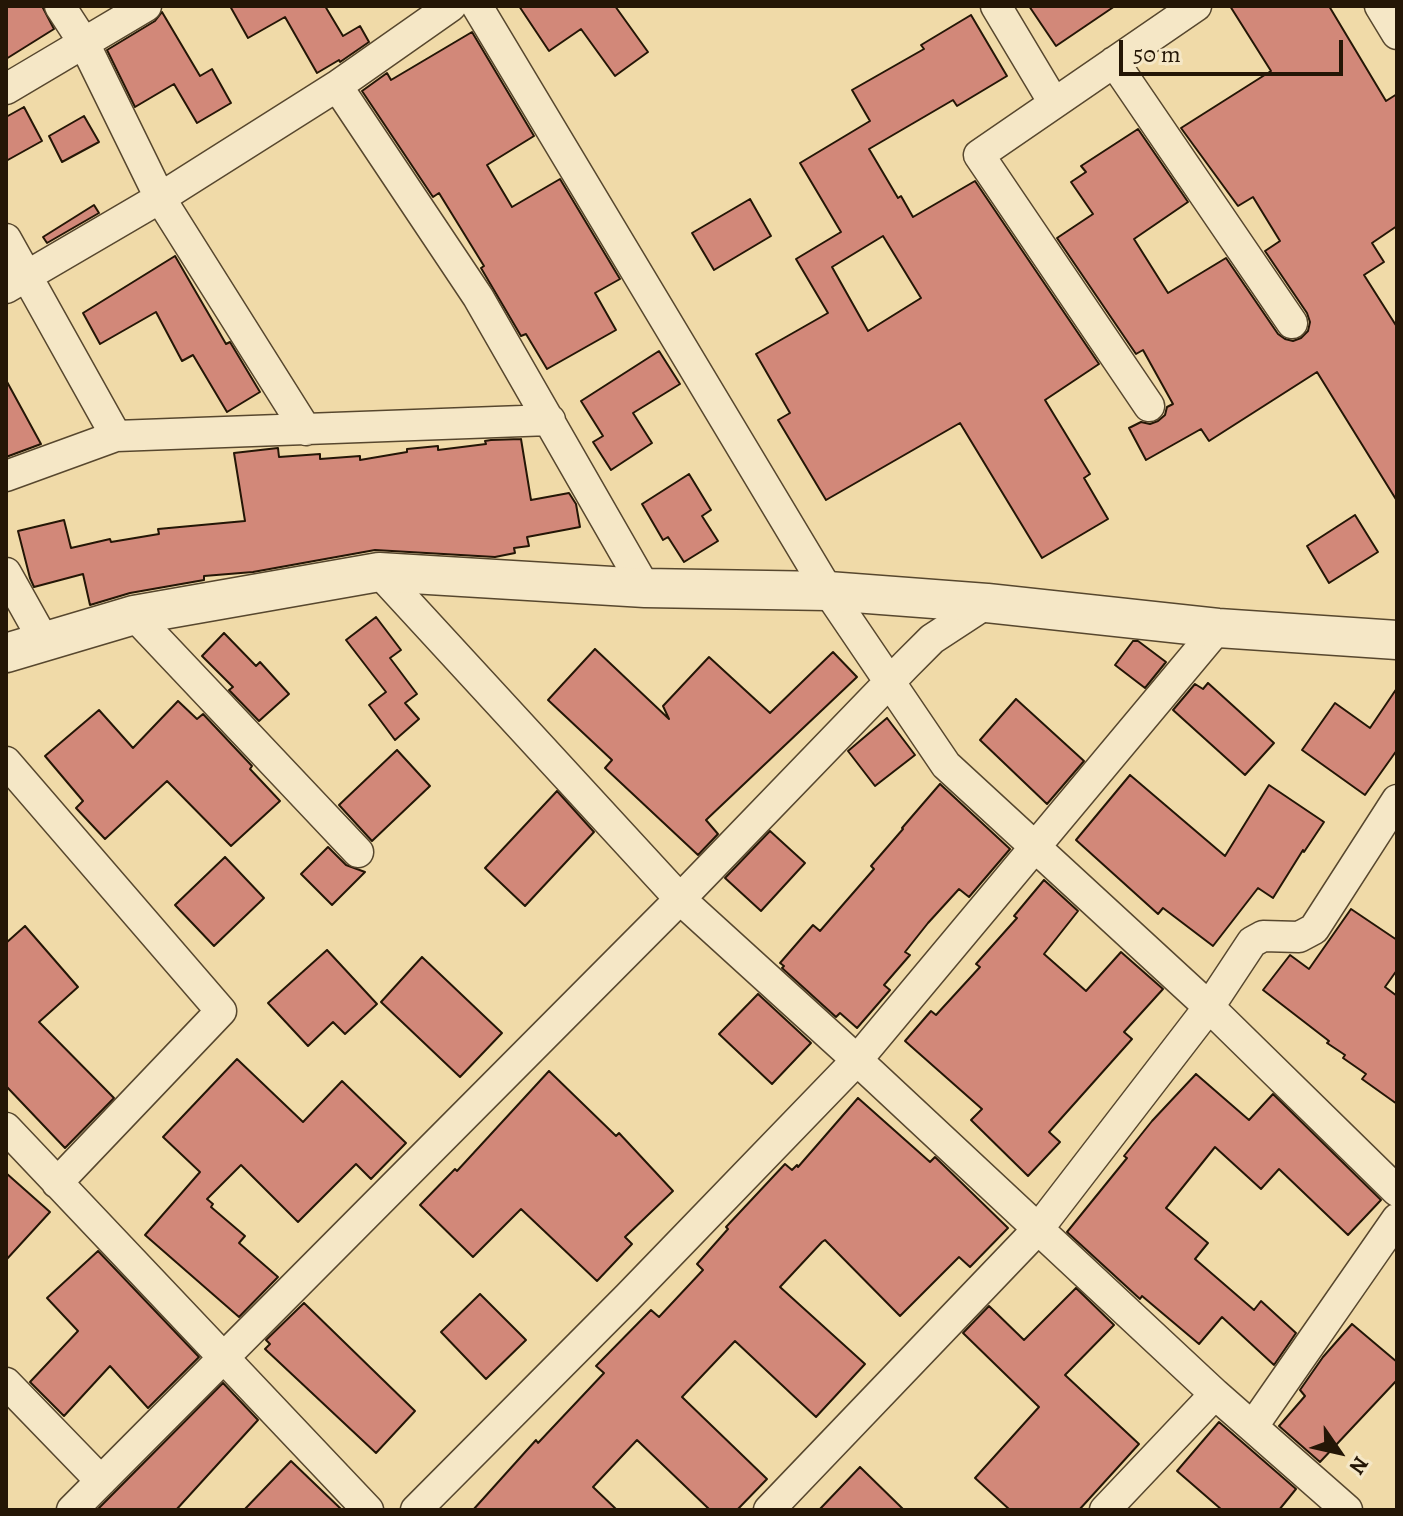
<!DOCTYPE html>
<html>
<head>
<meta charset="utf-8">
<style>
	body { margin:0 }
	#map { position:relative; width:1403px; height:1516px; overflow:hidden; background:#f0daa8; font-family:Alegreya,serif }
	canvas { display:block }
	.frame { position:absolute; inset:0; border:8px solid #241606; pointer-events:none }
	.north { position:absolute; left:1299px; top:1412px; width:80px; height:80px; -webkit-text-stroke:6px #f5e7c6; paint-order:stroke; rotate:124deg; font-size:22px; font-weight:700; line-height:32px; text-align:center; color:#241606 }
	.north::after { content:''; display:block; margin:auto; width:28px; height:36px; background:#241606; clip-path:polygon(50% 0,100% 100%,50% 72%,0 100%) }
	.scale { position:absolute; left:1119px; top:40px; width:224px; height:36px; box-sizing:border-box; border:4px solid #241606; border-top:0; padding-left:10px; font-size:24px; line-height:28px; white-space:nowrap; color:#241606; -webkit-text-stroke:6px #f5e7c6; paint-order:stroke }
</style>
</head>
<body>
<div id="map">
<canvas width="1403" height="1516"></canvas>
<div class="frame"></div>
<div class="north">N</div>
<div class="scale">50 m</div>
</div>
<script>
const g = document.querySelector('canvas').getContext('2d');
g.lineJoin = 'round';
function fillPath(path, color) {
  g.fillStyle = color;
  g.fill(path, 'evenodd');
}
function toPath(rows) {
  const path = new Path2D();
  for (const r of rows) {
    path.moveTo(r[0], r[1]);
    for (let i = 2; i < r.length; i += 2) path.lineTo(r[i], r[i + 1]);
  }
  return path;
}
function trace(path, color, width, dash) {
  g.strokeStyle = color;
  g.lineWidth = width;
  g.lineCap = dash ? 'butt' : 'round';
  g.setLineDash(dash || []);
  g.stroke(path);
}
const building = toPath([
	[6,6,42,6,54,29,6,59,6,6],
	[230,6,325,6,343,36,360,26,369,42,340,62,339,60,317,73,285,17,248,38,230,6],
	[519,6,615,6,648,52,615,76,581,29,549,51,519,6],
	[1029,6,1115,6,1056,46,1029,6],
	[1230,6,1329,6,1386,101,1397,94,1397,226,1372,243,1384,262,1364,275,1397,327,1397,501,1317,372,1209,441,1201,429,1146,460,1129,428,1141,422,1150,424,1158,421,1165,415,1167,407,1173,404,1143,350,1136,354,1057,238,1093,214,1071,182,1086,172,1081,166,1138,129,1188,202,1134,239,1168,293,1226,258,1278,334,1285,339,1293,341,1301,338,1308,331,1310,322,1307,313,1265,251,1280,241,1253,197,1238,206,1181,128,1271,71,1230,6],
	[162,12,200,76,212,69,231,103,197,123,174,84,135,107,107,50,155,21,162,12],
	[971,15,1007,76,957,106,953,100,869,149,898,198,901,196,913,217,975,181,1099,364,1045,400,1090,474,1084,478,1108,519,1042,558,960,423,826,500,778,420,790,413,756,354,828,313,796,259,841,232,800,163,870,121,852,90,924,49,921,45,971,15],
	[883,236,921,298,868,331,832,267,883,236],
	[472,32,534,136,487,165,512,207,560,179,620,279,595,293,616,330,547,369,526,334,521,336,481,268,484,266,439,193,433,197,362,91,387,73,391,80,472,32],
	[24,107,42,141,6,161,6,117,24,107],
	[84,116,99,142,62,162,49,136,84,116],
	[750,199,771,236,714,270,692,233,750,199],
	[94,205,99,213,47,243,43,237,94,205],
	[175,256,226,344,230,342,260,392,227,412,193,355,182,361,156,312,100,344,83,313,175,256],
	[659,351,680,384,633,413,652,443,611,470,593,442,603,436,581,401,659,351],
	[6,380,41,444,6,457,6,380],
	[521,439,531,500,569,493,576,504,580,527,527,537,529,546,514,548,515,553,495,557,375,550,253,572,204,576,204,580,130,593,90,605,83,574,34,587,30,578,18,531,64,520,71,548,110,539,111,542,159,534,158,529,245,521,234,453,278,448,279,457,320,454,320,459,360,456,360,460,407,452,407,449,438,446,438,450,486,444,485,441,491,440,521,439],
	[689,474,711,510,702,516,718,541,684,562,668,537,663,540,642,504,689,474],
	[1355,515,1378,552,1329,583,1307,546,1355,515],
	[376,617,401,650,390,658,417,694,405,703,419,719,395,740,369,705,386,692,346,640,376,617],
	[224,633,256,666,260,662,289,694,259,721,229,690,233,687,202,656,224,633],
	[1133,641,1138,641,1166,662,1145,688,1115,665,1133,641],
	[595,649,669,719,663,706,709,657,770,713,833,652,857,677,706,820,718,834,698,855,605,768,612,760,548,700,595,649],
	[1208,683,1274,743,1245,775,1173,710,1195,684,1203,689,1208,683],
	[1397,688,1397,750,1365,795,1302,750,1335,703,1370,728,1397,688],
	[1016,699,1084,761,1047,804,980,740,1016,699],
	[178,701,197,719,203,714,252,766,250,769,280,801,231,846,167,781,105,839,76,808,83,801,45,756,99,710,133,748,178,701],
	[887,718,915,755,875,786,848,751,887,718],
	[397,750,430,786,372,841,339,805,397,750],
	[1130,775,1225,856,1269,785,1324,822,1304,852,1303,850,1273,898,1258,888,1213,946,1163,908,1158,914,1076,840,1130,775],
	[940,784,1010,849,969,897,959,889,928,923,905,952,910,955,884,985,890,990,857,1028,840,1013,836,1017,782,968,784,966,780,963,813,925,820,931,874,869,871,866,903,829,902,828,940,784],
	[557,791,594,832,525,906,485,868,557,791],
	[770,831,805,863,761,911,725,878,770,831],
	[328,847,346,865,365,872,332,905,301,874,328,847],
	[225,857,264,898,214,946,175,905,225,857],
	[1044,880,1078,911,1044,954,1086,991,1121,952,1163,989,1124,1032,1132,1039,1049,1132,1060,1142,1028,1176,971,1120,982,1109,905,1041,931,1011,936,1015,980,967,976,964,1017,918,1014,916,1044,880],
	[1351,909,1397,940,1397,970,1385,987,1397,996,1397,1104,1362,1079,1366,1074,1343,1058,1345,1055,1327,1043,1329,1041,1263,990,1290,955,1309,969,1351,909],
	[25,926,78,987,39,1022,114,1098,65,1148,6,1086,6,943,25,926],
	[327,950,377,1004,345,1034,333,1022,308,1046,268,1003,327,950],
	[422,957,502,1033,460,1077,381,1002,422,957],
	[758,994,811,1043,772,1084,719,1034,758,994],
	[237,1059,303,1122,342,1081,406,1143,371,1179,356,1164,298,1222,241,1165,207,1199,213,1204,211,1207,245,1236,239,1243,278,1277,239,1317,145,1235,200,1172,163,1137,237,1059],
	[549,1071,616,1136,619,1133,673,1191,625,1237,632,1244,597,1281,521,1209,473,1257,420,1205,455,1169,457,1171,549,1071],
	[1196,1074,1249,1120,1273,1094,1381,1200,1348,1235,1279,1169,1261,1189,1215,1147,1166,1208,1208,1243,1195,1259,1254,1310,1261,1301,1296,1333,1274,1365,1222,1317,1199,1344,1142,1296,1140,1299,1067,1232,1127,1158,1124,1156,1152,1121,1196,1074],
	[858,1098,930,1162,935,1157,1008,1228,970,1267,959,1257,900,1316,825,1240,822,1242,780,1287,865,1364,816,1417,735,1341,682,1397,767,1479,737,1510,710,1510,637,1440,593,1487,617,1510,473,1510,536,1440,538,1443,604,1373,596,1366,651,1310,659,1317,703,1270,697,1264,728,1229,726,1227,785,1164,792,1170,797,1165,798,1167,858,1098],
	[6,1173,50,1212,6,1260,6,1173],
	[98,1251,199,1357,148,1408,110,1366,64,1416,30,1382,78,1331,47,1298,98,1251],
	[1076,1288,1114,1325,1065,1375,1139,1444,1079,1510,1010,1510,975,1478,1039,1407,963,1333,989,1306,1024,1340,1076,1288],
	[480,1294,526,1340,486,1379,441,1332,480,1294],
	[304,1303,415,1411,376,1453,265,1349,270,1344,266,1340,304,1303],
	[1352,1324,1397,1362,1397,1380,1320,1462,1279,1426,1305,1396,1300,1390,1323,1357,1352,1324],
	[223,1383,258,1420,176,1510,97,1510,223,1383],
	[1219,1422,1296,1489,1279,1510,1222,1510,1177,1471,1219,1422],
	[291,1461,342,1510,244,1510,291,1461],
	[860,1467,904,1510,819,1510,860,1467]
]);
fillPath(building, '#d28879');
trace(building, '#241606', 2);
const minor = toPath([
	[60,6,84,43,160,198,306,430],
	[451,6,337,86,478,297,645,588],
	[477,6,828,591,946,765,1209,1007,1397,1191],
	[996,6,1054,103],
	[1380,6,1397,34],
	[1114,62,1292,323],
	[6,89,146,6],
	[6,239,116,436],
	[6,288,160,198,337,86],
	[1149,406,979,155,1196,6],
	[6,476,116,436,550,420],
	[379,572,680,899,857,1060,1215,1394,1347,1510],
	[6,573,44,641],
	[134,615,358,852],
	[6,762,221,1011,57,1183],
	[6,1128,368,1510],
	[6,1383,101,1481],
	[1253,1426,1397,1219],
	[72,1510,680,899,906,665,932,639,987,603],
	[416,1510,628,1297,857,1060,1218,628],
	[769,1510,1038,1229,1209,1007,1252,942,1263,936,1299,937,1314,929,1397,800],
	[1105,1510,1215,1394]
]);
const tertiary = toPath([
	[6,653,134,615,379,572,645,588,828,591,987,603,1218,628,1397,640]
]);
trace(minor, '#57472e', 33);
trace(tertiary, '#57472e', 41);
trace(minor, '#f5e7c6', 30);
trace(tertiary, '#f5e7c6', 38);
</script>
</body>
</html>
